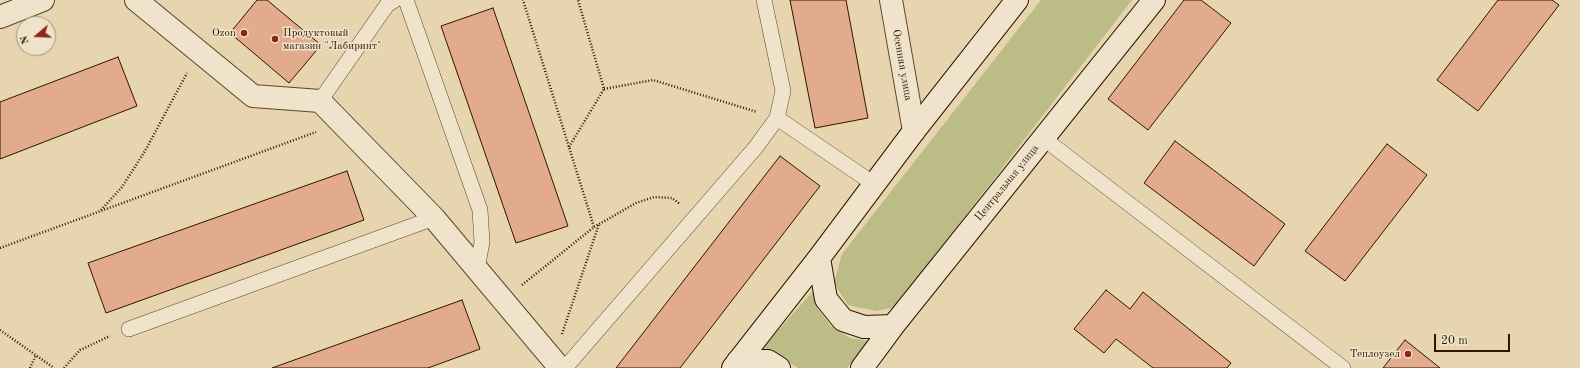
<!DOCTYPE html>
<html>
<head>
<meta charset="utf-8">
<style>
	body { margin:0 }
	#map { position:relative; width:1580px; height:368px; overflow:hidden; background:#e6d5af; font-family:"Old Standard TT",serif }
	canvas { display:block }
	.north { position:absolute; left:16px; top:16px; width:40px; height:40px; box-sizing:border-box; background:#efe4cb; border:1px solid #a3917a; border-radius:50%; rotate:251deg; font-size:11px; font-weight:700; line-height:16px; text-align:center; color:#321400 }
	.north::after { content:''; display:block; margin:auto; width:14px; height:18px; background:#8f2418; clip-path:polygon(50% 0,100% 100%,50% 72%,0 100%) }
	.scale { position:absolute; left:1434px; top:334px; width:76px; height:18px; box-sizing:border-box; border:2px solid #321400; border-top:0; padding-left:5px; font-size:12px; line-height:14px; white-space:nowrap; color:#321400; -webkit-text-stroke:3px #efe4cb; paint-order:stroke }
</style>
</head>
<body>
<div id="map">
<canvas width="1580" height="368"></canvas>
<div class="north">N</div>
<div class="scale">20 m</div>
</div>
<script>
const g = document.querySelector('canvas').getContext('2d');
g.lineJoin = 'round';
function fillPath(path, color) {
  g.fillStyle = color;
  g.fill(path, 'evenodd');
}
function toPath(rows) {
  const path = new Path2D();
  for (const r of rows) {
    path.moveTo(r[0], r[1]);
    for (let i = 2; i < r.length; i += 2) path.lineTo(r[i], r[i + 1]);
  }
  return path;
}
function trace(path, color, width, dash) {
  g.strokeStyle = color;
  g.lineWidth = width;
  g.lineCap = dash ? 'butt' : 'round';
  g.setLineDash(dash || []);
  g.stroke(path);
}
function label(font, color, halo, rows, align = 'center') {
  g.font = font + ' "Old Standard TT",serif';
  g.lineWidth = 3;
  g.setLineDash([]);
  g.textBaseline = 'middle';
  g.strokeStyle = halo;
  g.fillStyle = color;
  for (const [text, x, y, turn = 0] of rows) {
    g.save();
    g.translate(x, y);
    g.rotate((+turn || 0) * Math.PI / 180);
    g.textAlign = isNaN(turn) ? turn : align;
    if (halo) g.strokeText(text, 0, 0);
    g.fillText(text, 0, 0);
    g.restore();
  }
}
fillPath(toPath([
	[1041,0,1132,0,895,307,876,311,848,305,834,283,842,254],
	[813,291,818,309,831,326,850,338,869,341,847,368,798,368,780,357,760,351]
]), '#bbbc86');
const building = toPath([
	[257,0,267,0,321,45,289,83,230,33,257,0],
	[790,0,846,0,868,118,815,128,790,0],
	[1184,0,1201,0,1231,23,1148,130,1108,99,1184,0],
	[1498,0,1552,0,1559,5,1478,111,1437,80,1498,0],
	[493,8,568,226,516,243,441,26,493,8],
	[118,57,137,106,0,159,0,102,118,57],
	[1175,141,1285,224,1254,266,1144,183,1175,141],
	[1387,144,1427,175,1345,281,1305,251,1387,144],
	[780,156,820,186,680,368,616,368,780,156],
	[347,171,364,220,106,313,88,263,347,171],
	[1106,290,1130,309,1143,292,1231,363,1227,368,1153,368,1116,339,1104,353,1074,329,1106,290],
	[462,300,480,349,428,368,272,368,462,300],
	[1405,340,1440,368,1383,368,1405,340]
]);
fillPath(building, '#e3ab8e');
trace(building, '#321400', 1);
const lane = toPath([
	[406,0,480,210,482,242,477,269],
	[320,101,387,5,395,0],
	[777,118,874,184],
	[1043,138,1343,368],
	[129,329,434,218],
	[565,368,756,147,777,118,783,91,764,0]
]);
const street = toPath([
	[136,0,253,96,320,101,434,218,560,368],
	[891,0,914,131],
	[0,17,43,0]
]);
const secondary = toPath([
	[819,258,826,299,843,320,864,327,893,326],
	[738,361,768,361,779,368],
	[733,368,819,258,914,131,1017,0],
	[862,368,893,326,1154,0]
]);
trace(lane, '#5f442c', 16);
trace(street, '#5f442c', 24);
trace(secondary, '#321400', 24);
trace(toPath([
	[604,89,653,80,757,112],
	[569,147,604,89,578,0],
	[101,210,122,187,145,151,187,73],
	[594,227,636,203,654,197,672,198,680,204],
	[0,248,316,132],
	[522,285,594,227,523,0],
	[0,330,54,368],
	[562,334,599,224],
	[30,368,36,355],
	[64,368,80,350,110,336]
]), '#321400', 2.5, [1, 2]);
trace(lane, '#efe4cb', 15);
trace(street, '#efe4cb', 22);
trace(secondary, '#efe4cb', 22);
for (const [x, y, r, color] of [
	[244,33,4,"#8f2418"],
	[275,39,4,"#8f2418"],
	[1408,354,4,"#8f2418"]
]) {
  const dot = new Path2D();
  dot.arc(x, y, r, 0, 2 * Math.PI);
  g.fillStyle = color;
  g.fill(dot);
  trace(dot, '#efe4cb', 1.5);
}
label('11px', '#321400', '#efe4cb', [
	["Ozon",236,33],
	["Продуктовый",283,33,"left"],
	["магазин \"Лабиринт\"",283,46,"left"],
	["Теплоузел",1400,354]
], 'right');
label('11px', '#321400', '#efe4cb', [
	["Осенняя улица",902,65,80],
	["Центральная улица",1007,183,-51]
]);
</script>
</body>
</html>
